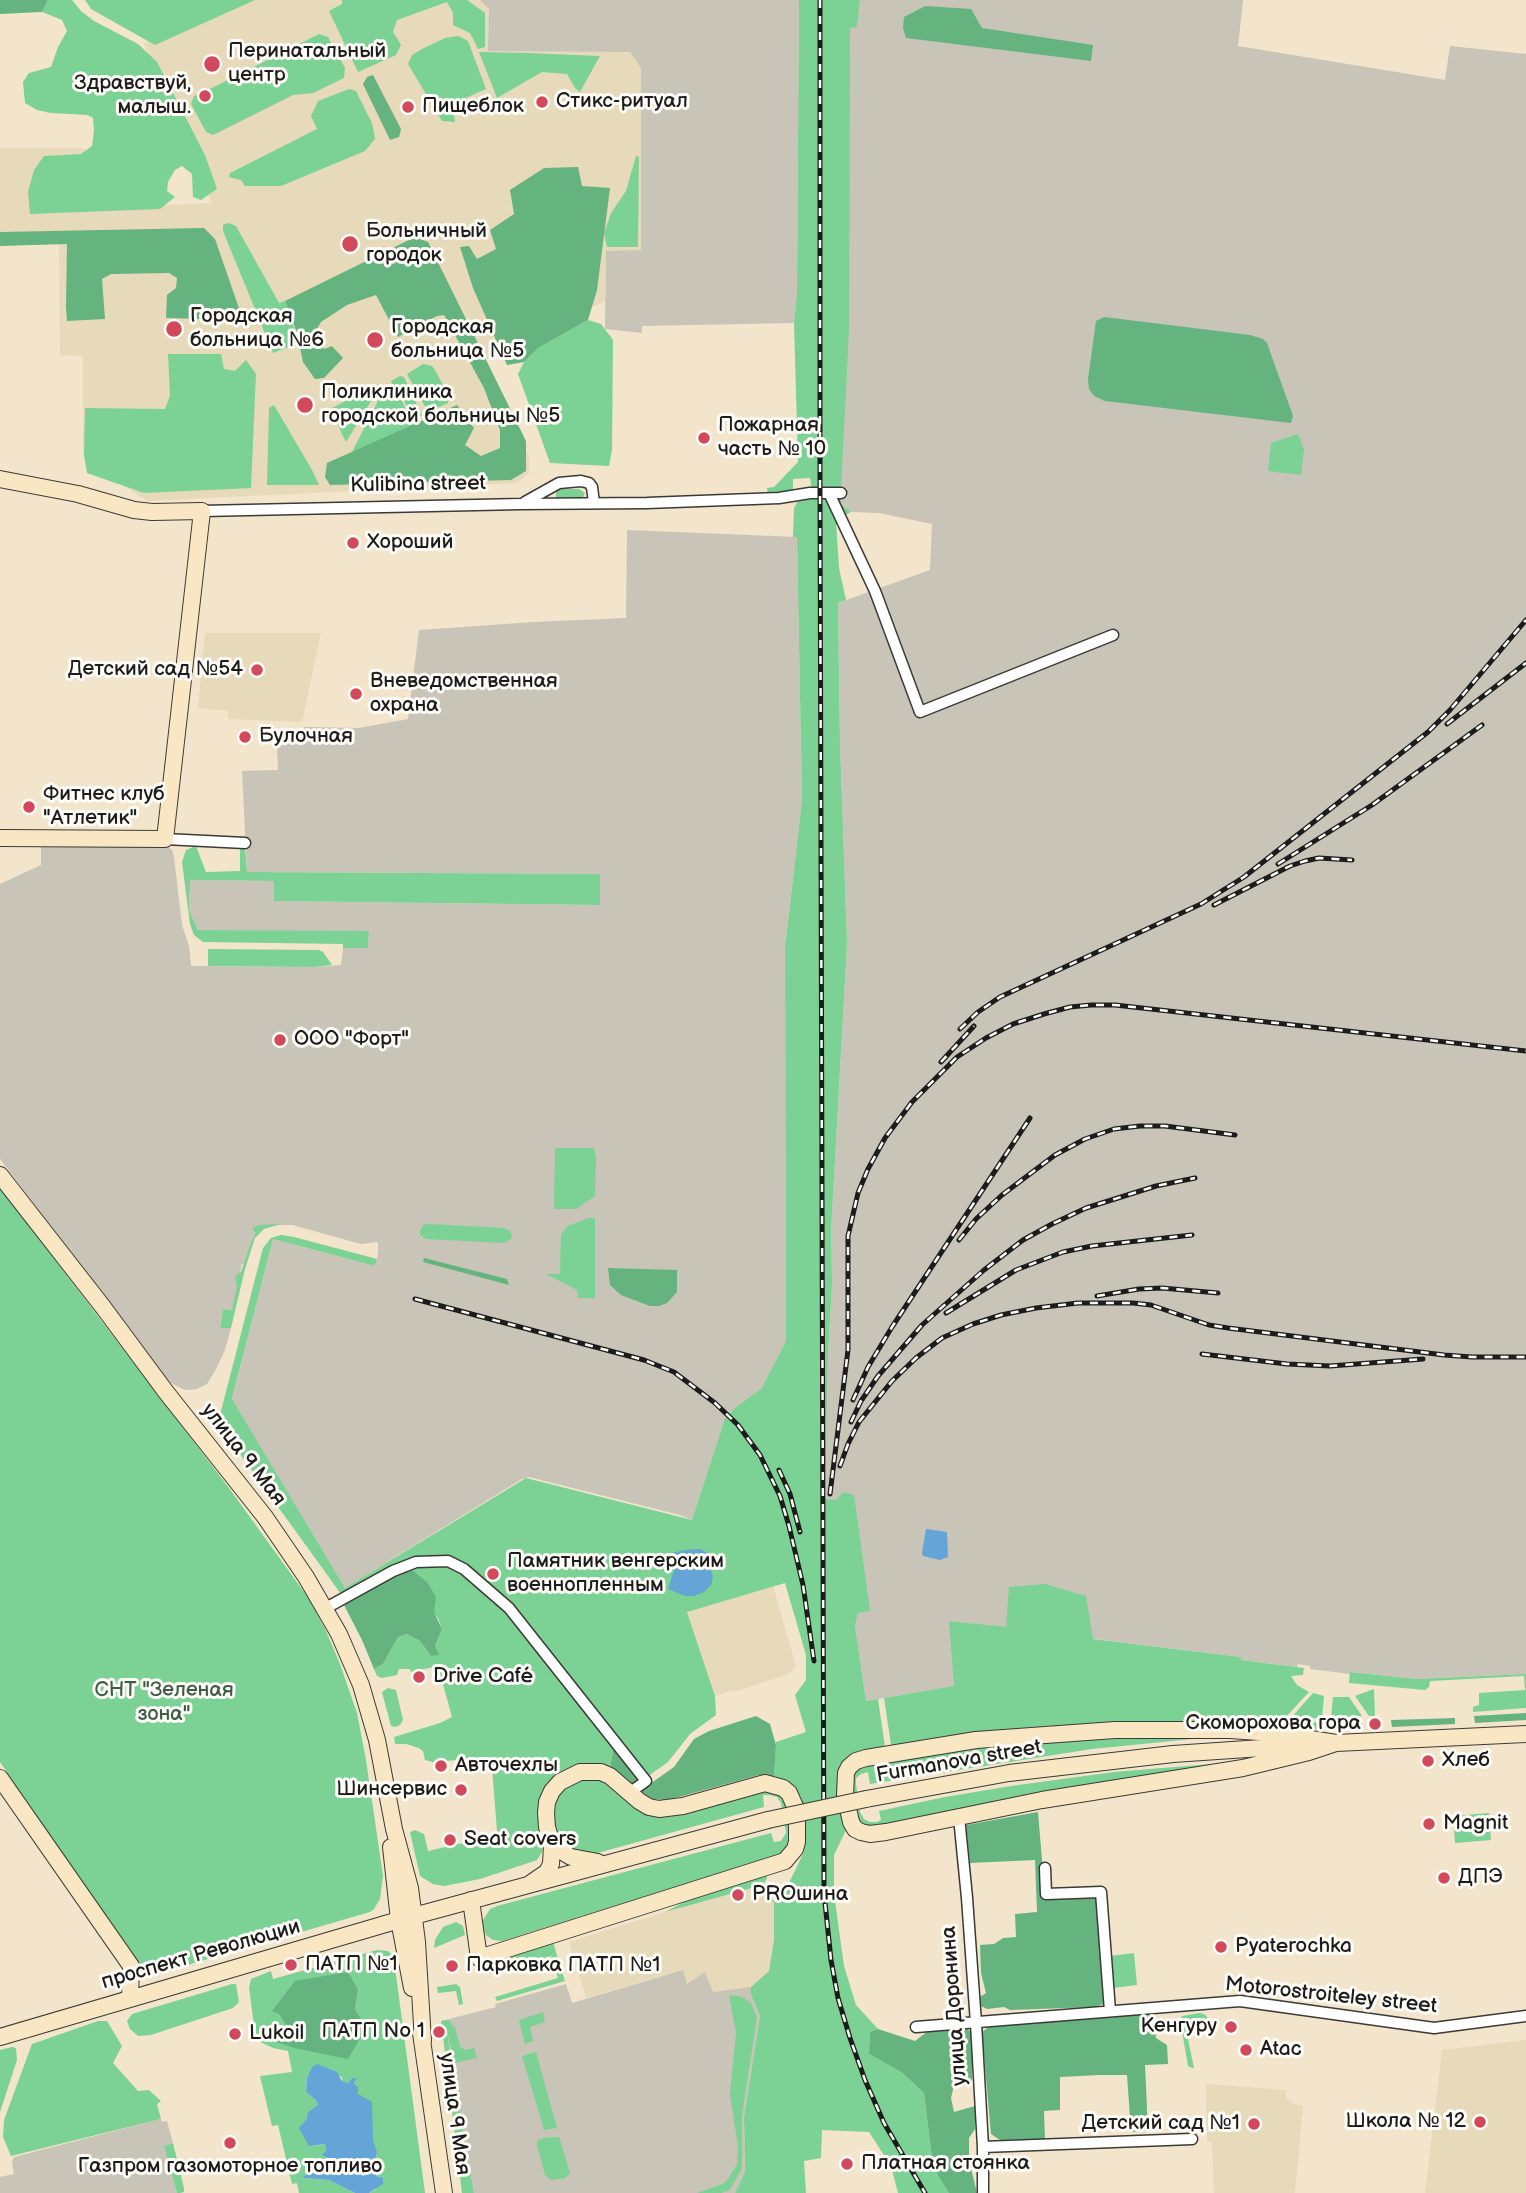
<!DOCTYPE html>
<html>
<head>
<meta charset="utf-8">
<style>
	body { margin:0 }
	canvas { display:block; background:#f2e5cb }
</style>
</head>
<body>
<canvas width="1526" height="2193"></canvas>
<script>
const g = document.querySelector('canvas').getContext('2d');
g.lineJoin = 'round';
function fillPath(path, color) {
  g.fillStyle = color;
  g.fill(path, 'evenodd');
}
function toPath(rows) {
  const path = new Path2D();
  for (const r of rows) {
    path.moveTo(r[0], r[1]);
    for (let i = 2; i < r.length; i += 2) path.lineTo(r[i], r[i + 1]);
  }
  return path;
}
function trace(path, color, width, dash) {
  g.strokeStyle = color;
  g.lineWidth = width;
  g.lineCap = dash ? 'butt' : 'round';
  g.setLineDash(dash || []);
  g.stroke(path);
}
function label(font, color, halo, rows, align = 'center') {
  g.font = font + ' "Balsamiq Sans",sans-serif';
  g.lineWidth = 6;
  g.setLineDash([]);
  g.textBaseline = 'middle';
  g.strokeStyle = halo;
  g.fillStyle = color;
  for (const [text, x, y, turn = 0] of rows) {
    g.save();
    g.translate(x, y);
    g.rotate((+turn || 0) * Math.PI / 180);
    g.textAlign = isNaN(turn) ? turn : align;
    if (halo) g.strokeText(text, 0, 0);
    g.fillText(text, 0, 0);
    g.restore();
  }
}
fillPath(toPath([
	[232,0,479,0,489,8,489,50,631,52,641,68,641,251,606,251,605,301,484,361,529,457,529,473,517,483,147,501,101,471,100,461,83,454,83,356,60,355,59,235,0,237,0,148,85,148,89,209,212,203,144,44],
	[205,633,321,633,302,722,228,719,228,711,198,708],
	[773,1586,796,1666,789,1674,734,1692,733,1690,715,1696,687,1612],
	[752,1888,774,1903,774,1940,769,1971,751,1987,713,1992,687,1985,682,1970,586,1998,569,1942,665,1912],
	[1526,2040,1526,2193,1425,2193,1442,2050],
	[1206,2084,1286,2090,1286,2097,1293,2104,1303,2106,1295,2193,1214,2193,1212,2142,1207,2142]
]), '#e6daba');
fillPath(toPath([
	[480,0,799,0,797,292,794,323,642,326,642,333,605,329,606,251,641,250,641,68,630,52,488,51,489,9],
	[860,0,1243,0,1238,46,1445,80,1450,46,1526,54,1526,1674,1416,1679,1351,1672,1350,1674,1310,1669,1310,1666,1298,1664,1297,1667,1241,1660,1241,1657,950,1621,955,1686,866,1701,855,1626,858,1612,870,1611,836,1500,825,1500,828,1356,832,1284,831,1232,847,944,840,742,838,603,930,570,932,524,879,513,851,512,840,504,850,27,857,26],
	[627,530,797,537,802,800,785,948,786,1341,761,1389,737,1406,725,1418,692,1520,680,1515,529,1477,522,1479,345,1588,232,1400,273,1239,375,1266,378,1254,378,1242,361,1244,292,1225,259,1225,253,1228,257,1232,251,1242,245,1264,242,1264,232,1310,223,1309,220,1327,231,1328,225,1350,215,1371,207,1384,197,1389,185,1390,169,1382,0,1159,0,884,41,865,41,843,166,845,172,850,174,857,182,925,189,946,191,966,313,967,341,965,343,948,368,948,369,932,198,930,189,910,190,880,275,881,275,901,600,905,600,874,247,872,242,771,278,770,277,745,288,744,305,727,359,728,408,719,419,630,534,622,626,618],
	[683,1970,687,1984,705,1972,713,1992,751,1987,751,1995,760,2016,744,2117,745,2172,735,2193,474,2193,445,2020,496,2007,495,2004,566,1984,572,2003],
	[161,2119,162,2122,167,2121,173,2143,164,2146,177,2193,0,2193,0,2177,14,2174,12,2162,14,2157]
]), '#c8c4b8');
fillPath(toPath([
	[48,0,72,0,81,11,94,21,138,44,157,62,205,155,217,189,201,200,193,197,192,174,182,166,175,170,168,182,167,191,175,197,160,209,30,214,28,192,34,170,44,156,81,154,92,146,94,131,93,118,88,115,51,113,37,110,25,103,23,82,29,73,51,67,58,47,67,31,62,20,42,12],
	[85,0,255,0,155,45,91,9],
	[342,0,467,0,485,13,485,47,478,49,470,33,453,25,453,13,447,2,397,20,393,32,401,45,396,55,358,72,329,11,342,4],
	[799,0,860,0,857,27,850,28,849,330,841,489,812,490,810,478,793,479,793,493,768,495,767,488,774,487,798,462,794,323,797,292],
	[319,34,328,37,345,68,344,78,313,93,293,95,213,135,206,132,191,104,194,96,200,94,204,100,210,97,206,91],
	[458,36,468,41,486,89,456,102,453,110,455,122,442,121,408,64,412,55,422,49,445,38],
	[479,52,528,53,600,56,580,92,575,88,567,74,542,72,497,98],
	[349,89,356,91,372,123,375,139,365,151,281,186,245,186,241,180,229,177,230,173,317,129,311,116,318,101],
	[636,156,639,157,638,247,607,247,604,233,611,213,626,191],
	[229,223,236,226,279,303,285,301,299,343,273,353,223,231,223,225],
	[588,320,601,324,613,340,612,450,609,466,550,463,518,374,524,362,538,348],
	[168,354,221,354,224,369,235,371,246,360,256,374,251,488,144,493,87,473,84,455,85,408,165,409,170,396],
	[423,364,432,366,435,370,449,396,448,403,428,412,407,374],
	[400,376,404,377,422,415,415,420,412,418,398,388,394,388,391,381],
	[387,383,392,390,399,394,413,425,351,454],
	[379,384,379,388,346,442,330,409],
	[274,405,312,470,319,485,267,485,269,408],
	[1298,434,1304,449,1301,475,1268,471,1271,443],
	[561,489,579,489,585,493,582,499,556,499,556,490],
	[841,498,841,504,851,512,836,521,839,568,846,600,838,603,840,742,847,944,831,1232,832,1284,828,1356,825,1499,836,1500,843,1492,854,1495,870,1611,858,1613,855,1626,866,1701,878,1699,885,1747,856,1755,840,1810,846,1830,834,1855,834,1894,844,1966,856,2005,878,2029,870,2032,869,2054,901,2072,924,2093,932,2158,937,2174,949,2193,898,2193,891,2166,869,2132,822,2130,821,2158,804,2161,806,2193,735,2193,745,2172,744,2117,760,2016,751,1995,751,1987,769,1971,774,1940,774,1903,762,1895,770,1893,774,1902,787,1887,803,1854,806,1840,805,1815,800,1795,786,1780,774,1776,776,1742,806,1732,795,1695,806,1680,806,1655,785,1583,687,1612,715,1696,716,1715,690,1734,668,1762,647,1777,511,1606,440,1558,341,1594,224,1432,220,1415,263,1248,271,1238,281,1235,294,1237,377,1259,375,1266,273,1239,232,1399,345,1588,526,1478,692,1520,725,1418,737,1406,761,1389,786,1341,785,948,802,800,797,537,793,537,794,508,797,502,810,499],
	[196,846,206,872,240,871,240,847,245,847,247,872,600,874,600,905,274,901,274,881,190,880,189,910,198,930,369,931,368,948,343,948,343,944,203,942,194,935,190,924,182,862,186,850],
	[208,949,319,950,323,952,332,965,313,967,208,966],
	[555,1148,594,1148,596,1157,595,1196,576,1209,554,1209],
	[0,1188,229,1488,309,1599,326,1631,340,1664,357,1713,366,1760,383,1876,380,1899,374,1909,370,1912,167,1971,157,1972,145,1970,139,1964,0,1762],
	[588,1218,595,1218,595,1298,578,1298,577,1290,546,1274,560,1274,561,1234,568,1226],
	[281,1224,264,1229,255,1238,245,1269,231,1328,220,1328,223,1309,232,1310,237,1285,235,1276,241,1272,251,1242,256,1233,252,1228,259,1225],
	[429,1224,504,1228,511,1232,512,1238,505,1243,426,1239,420,1235,420,1231,423,1225],
	[426,1563,455,1567,506,1609,614,1746,610,1768,592,1764,579,1765,568,1769,556,1777,542,1852,537,1860,480,1879,444,1886,433,1884,420,1876,410,1832,415,1830,424,1834,428,1851,489,1837,497,1831,492,1768,481,1758,433,1762,425,1760,423,1751,419,1748,406,1744,395,1744,394,1737,440,1723,452,1717,438,1666,411,1672,410,1669,399,1669,397,1675,382,1678,377,1676,374,1669,383,1664,398,1637,407,1634,420,1641,431,1656,442,1629,438,1618,396,1574],
	[1045,1584,1086,1596,1093,1639,1241,1657,1241,1660,1304,1668,1303,1675,1291,1676,1297,1685,1309,1692,1284,1719,1001,1731,891,1745,884,1698,954,1686,949,1621,1006,1627,1009,1587],
	[1350,1672,1416,1679,1526,1674,1526,1708,1473,1712,1473,1707,1479,1705,1479,1693,1525,1690,1524,1676,1430,1681,1429,1687,1425,1690,1349,1683],
	[388,1688,396,1690,403,1720,400,1725,395,1727,391,1726,382,1692],
	[1374,1689,1375,1716,1369,1716,1355,1696],
	[1313,1693,1324,1696,1322,1718,1290,1719],
	[1333,1697,1349,1697,1362,1716,1331,1718],
	[1362,1721,1362,1728,1284,1730,1242,1724],
	[1233,1735,1092,1749,870,1784,868,1772,861,1774,856,1778,856,1784,860,1812,864,1819,870,1822,877,1822,881,1820,879,1811,945,1797,1011,1786,1114,1772,1236,1762,871,1829,858,1823,849,1789,855,1769,866,1764,977,1747,1115,1737],
	[586,1776,605,1781,659,1815,673,1816,685,1813,767,1790,781,1796,785,1802,790,1833,790,1844,782,1855,770,1857,502,1941,493,1940,486,1935,483,1929,482,1922,490,1909,497,1906,771,1833,774,1842,781,1841,786,1833,781,1803,777,1797,769,1795,763,1795,764,1807,594,1854,573,1850,565,1845,555,1830,553,1802,566,1785],
	[1489,1813,1491,1840,1455,1843,1453,1816],
	[766,1875,767,1878,759,1893,752,1888,665,1912,701,1893],
	[456,1922,463,1926,465,1935,434,1948,435,1940,443,1927],
	[553,1942,565,1981,497,2001,495,1997,558,1978,551,1956,489,1974,488,1963],
	[377,1950,388,1951,393,1955,394,1960,425,2193,369,2193,375,2190,383,2178,376,2176,375,2166,377,2151,373,2140,371,2122,354,2084,357,2080,348,2083,342,2081,342,2077,312,2067,307,2078,306,2092,316,2100,318,2105,308,2112,313,2146,325,2144,326,2151,334,2165,334,2173,332,2175,303,2176,304,2178,329,2180,355,2193,299,2193,297,2183,292,2184,278,2125,272,2126,260,2076,292,2072,288,2051,273,2048,256,2040,249,1988,251,1979,271,1971,273,1979],
	[332,1975,358,1990,355,2009,360,2017,276,2033,288,2026,279,2014,314,1979],
	[1134,1953,1137,1985,1112,1988,1110,1956],
	[232,1984,236,1984,239,2002,233,2008,151,2035,138,2036,130,2029,127,2021,132,2014],
	[456,1984,460,1987,463,2004,459,2005,456,1991,438,1993,437,1987],
	[729,1995,742,1997,751,2003,757,2018,742,2115,742,2168,730,2190,721,2193,697,2193,725,2183,737,2165,738,2147,730,2094,736,2033],
	[543,2012,545,2022,530,2027,533,2041,525,2044,519,2020],
	[1200,2013,1206,2015,1208,2020,1185,2025,1194,2068,1192,2068,1188,2066,1180,2020,1182,2016],
	[445,2020,450,2021,452,2025,455,2027,460,2047,466,2050,474,2048,477,2058,454,2063,446,2026,474,2193,462,2193,441,2021],
	[98,2021,107,2021,122,2046,113,2063,138,2091,149,2090,161,2101,157,2104,161,2119,11,2156,3,2137,4,2120,32,2044],
	[12,2047,16,2048,17,2060,0,2112,0,2050],
	[536,2052,557,2128,544,2130,522,2056],
	[559,2137,570,2173,565,2178,551,2180,545,2175,537,2145,538,2140,544,2138],
	[173,2143,184,2188,184,2192,180,2193,177,2193,164,2146]
]), '#7cd194');
fillPath(toPath([
	[0,0,48,0,42,12,0,14],
	[925,6,971,9,982,28,1093,45,1091,61,906,38,903,28,904,17],
	[373,75,401,129,399,137,390,140,363,84,367,77],
	[578,167,582,186,610,188,597,290,588,320,538,348,524,362,507,365,473,288,460,247,469,246,477,259,496,249,490,230,514,214,510,190,544,168],
	[204,228,215,239,241,314,234,320,166,318,167,295,176,288,177,278,169,273,111,274,102,279,105,319,67,321,66,308,67,244,0,246,0,232],
	[415,237,428,242,526,441,526,471,511,480,330,485,325,477,327,463,457,405,474,428,465,445,481,456,500,448,500,430,484,388,444,315,437,316,398,337,376,295,347,305,321,322,314,334,324,349,332,346,343,358,324,378,315,379,303,362,297,333,285,301],
	[1104,317,1250,335,1263,339,1267,343,1293,416,1291,423,1105,401,1094,396,1089,389,1088,379,1096,321],
	[424,1258,507,1279,509,1285,423,1262],
	[608,1268,677,1270,677,1292,667,1303,659,1306,650,1306,621,1295,610,1285],
	[413,1571,427,1582,436,1597,434,1612,442,1629,435,1646,439,1655,431,1656,420,1641,407,1634,398,1637,383,1664,374,1669,362,1640,343,1603,396,1574],
	[1526,1713,1526,1720,1475,1723,1474,1716],
	[756,1716,770,1724,776,1745,774,1776,759,1775,668,1800,653,1799,640,1791,674,1767,694,1739,709,1731],
	[1455,1718,1455,1724,1392,1727,1391,1720],
	[614,1746,642,1779,631,1786,610,1768],
	[1038,1812,1045,1896,1099,1896,1106,2003,1094,2007,1010,2010,1004,2007,987,2009,981,2006,980,1997,986,1993,981,1973,980,1945,994,1944,1003,1938,1016,1937,1015,1914,1037,1912,1035,1860,970,1863,966,1825],
	[348,1972,358,1990,355,2009,360,2017,362,2035,348,2059,294,2048,270,2040,287,2026,279,2014,272,2011,295,1981],
	[1151,2011,1156,2038,1167,2045,1168,2064,1145,2065,1148,2131,1131,2132,1127,2075,1099,2075,1060,2077,1060,2110,1044,2111,1045,2139,1000,2140,991,2134,982,2032,990,2026],
	[966,2028,972,2033,972,2086,954,2085,951,2098,954,2112,975,2106,975,2129,969,2138,969,2160,977,2193,949,2193,937,2174,932,2158,924,2093,901,2072,869,2054,870,2032,878,2029,915,2041,928,2031]
]), '#65b37e');
fillPath(toPath([
	[926,1529,947,1532,948,1557,940,1560,923,1556,922,1553],
	[700,1549,708,1553,708,1561,713,1576,711,1585,704,1592,694,1596,685,1596,668,1589,675,1567,672,1553,685,1550],
	[317,2064,337,2072,342,2081,348,2083,353,2078,357,2079,354,2084,358,2087,358,2094,372,2102,373,2140,377,2151,375,2166,376,2176,383,2178,383,2184,369,2193,355,2193,329,2180,304,2178,303,2176,314,2173,331,2175,334,2173,334,2164,330,2159,322,2155,326,2151,325,2144,309,2146,299,2128,307,2119,308,2112,318,2105,316,2100,306,2092,307,2078,312,2067]
]), '#64a4d6');
const street = toPath([
	[829,493,875,591,920,712,1113,635],
	[525,502,559,483,581,481,589,483,592,487,594,503],
	[202,511,521,504,647,503,779,498,810,493,841,493],
	[165,839,245,843],
	[326,1608,393,1571,416,1562,448,1561,464,1569,509,1608,646,1781,629,1793],
	[959,1817,967,1898,976,2023,983,2147,983,2193],
	[1045,1868,1046,1894,1101,1892,1110,2011],
	[916,2027,1240,2001,1434,2028,1526,2016],
	[983,2147,1192,2139]
]);
const secondary = toPath([
	[0,479,78,494,134,510,152,512,202,511,165,839,0,838],
	[0,1175,103,1307,166,1392,265,1517,306,1577,339,1634,361,1685,377,1740,394,1829,410,1888,417,1942,423,2041],
	[1115,1730,1230,1730,1273,1733,1336,1743,1309,1752,1243,1768,1042,1800,886,1832,870,1834,861,1832,855,1829,851,1822,845,1795,846,1773,849,1767,856,1761,866,1758,976,1740,1115,1730],
	[0,1778,131,1966,130,1998],
	[866,1799,1009,1773,1173,1754,1336,1743,1526,1734],
	[550,1836,561,1851,571,1857,598,1862],
	[391,1847,399,1920,412,1988],
	[471,1900,479,1958,785,1861,795,1849,797,1842,797,1811,789,1793,783,1788,765,1783,683,1806,659,1809,649,1807,639,1801,610,1776,601,1772,580,1772,560,1782,552,1791,547,1802,546,1813,547,1827,552,1845,551,1864,547,1872,531,1883],
	[421,2033,444,2193],
	[0,2037,399,1920,768,1820]
]);
trace(street, '#3c3a36', 13);
trace(secondary, '#3c3a36', 18);
trace(street, '#fff', 10);
trace(secondary, '#f9e7c3', 16);
const rail = toPath([
	[820,0,820,493,824,1893,831,1960,838,1998,850,2038,865,2080,884,2123,925,2193],
	[1447,724,1526,663],
	[1278,864,1372,805,1482,725],
	[1214,905,1290,866,1305,861,1319,858,1352,860],
	[960,1029,978,1012,1000,997,1201,904,1244,877,1428,732,1450,710,1526,620],
	[941,1062,974,1026],
	[959,1240,976,1219,1002,1195,1055,1155,1085,1139,1114,1129,1140,1126,1165,1126,1235,1135],
	[1097,1296,1139,1289,1162,1288,1218,1293],
	[415,1299,644,1360,674,1372,715,1403,738,1425,760,1455,780,1496,789,1526,803,1585,814,1661],
	[946,1313,1016,1270,1063,1252,1092,1246,1192,1235],
	[1202,1354,1287,1364,1330,1366,1423,1359],
	[853,1400,868,1367,892,1327,1030,1118],
	[851,1422,861,1401,878,1376,922,1325,984,1270,1023,1240,1052,1224,1086,1208,1156,1186,1195,1178],
	[840,1466,848,1444,859,1422,892,1381,916,1358,942,1338,973,1324,1001,1315,1036,1308,1078,1303,1133,1303,1151,1305,1209,1325,1228,1328,1444,1355,1472,1357,1526,1357],
	[779,1470,790,1494,800,1532],
	[830,1494,848,1350,848,1236,858,1193,868,1169,885,1138,912,1102,957,1057,986,1038,1013,1024,1044,1014,1070,1007,1091,1005,1115,1005,1526,1051]
]);
trace(rail, '#1c1c1c', 5);
trace(rail, '#fdfcf7', 2.5, [8]);
const secondaryBridge = toPath([
	[768,1820,866,1799]
]);
trace(secondaryBridge, '#3c3a36', 18, []);
trace(secondaryBridge, '#f9e7c3', 16);
for (const [x, y, r, color] of [
	[212,64,9,"#d1495b"],
	[205,96,7,"#d1495b"],
	[542,102,7,"#d1495b"],
	[408,107,7,"#d1495b"],
	[350,244,9,"#d1495b"],
	[174,329,9,"#d1495b"],
	[375,340,9,"#d1495b"],
	[305,405,9,"#d1495b"],
	[704,438,7,"#d1495b"],
	[353,543,7,"#d1495b"],
	[257,670,7,"#d1495b"],
	[356,694,7,"#d1495b"],
	[245,737,7,"#d1495b"],
	[29,807,7,"#d1495b"],
	[280,1040,7,"#d1495b"],
	[493,1574,7,"#d1495b"],
	[419,1677,7,"#d1495b"],
	[1375,1724,7,"#d1495b"],
	[1428,1761,7,"#d1495b"],
	[441,1766,7,"#d1495b"],
	[461,1790,7,"#d1495b"],
	[1429,1824,7,"#d1495b"],
	[450,1840,7,"#d1495b"],
	[1444,1878,7,"#d1495b"],
	[738,1895,7,"#d1495b"],
	[1221,1947,7,"#d1495b"],
	[291,1965,7,"#d1495b"],
	[452,1966,7,"#d1495b"],
	[1231,2027,7,"#d1495b"],
	[439,2032,7,"#d1495b"],
	[235,2034,7,"#d1495b"],
	[1246,2050,7,"#d1495b"],
	[1480,2122,7,"#d1495b"],
	[1254,2124,7,"#d1495b"],
	[230,2143,7,"#d1495b"],
	[847,2164,7,"#d1495b"]
]) {
  const dot = new Path2D();
  dot.arc(x, y, r, 0, 2 * Math.PI);
  g.fillStyle = color;
  g.fill(dot);
  trace(dot, '#fdfcf7', 2.5);
}
label('21px', '#1c1c1c', '#fdfcf7', [
	["Перинатальный",228,52],
	["центр",228,76],
	["Здравствуй,",191,84,"right"],
	["малыш.",191,108,"right"],
	["Стикс-ритуал",556,102],
	["Пищеблок",422,107],
	["Больничный",366,232],
	["городок",366,256],
	["Городская",190,317],
	["больница №6",190,341],
	["Городская",391,328],
	["больница №5",391,352],
	["Поликлиника",321,393],
	["городской больницы №5",321,417],
	["Пожарная",718,426],
	["часть № 10",718,450],
	["Хороший",367,543],
	["Детский сад №54",243,670,"right"],
	["Вневедомственная",370,682],
	["охрана",370,706],
	["Булочная",259,737],
	["Фитнес клуб",43,795],
	["\"Атлетик\"",43,819],
	["ООО \"Форт\"",294,1040],
	["Памятник венгерским",507,1562],
	["военнопленным",507,1586],
	["Drive Café",433,1677],
	["Скоморохова гора",1361,1724,"right"],
	["Хлеб",1442,1761],
	["Авточехлы",455,1766],
	["Шинсервис",447,1790,"right"],
	["Magnit",1443,1824],
	["Seat covers",464,1840],
	["ДПЭ",1458,1878],
	["PROшина",752,1895],
	["Pyaterochka",1235,1947],
	["ПАТП №1",305,1965],
	["Парковка ПАТП №1",466,1966],
	["Кенгуру",1217,2027,"right"],
	["ПАТП No 1",425,2032,"right"],
	["Lukoil",249,2034],
	["Atac",1260,2050],
	["Школа № 12",1466,2122,"right"],
	["Детский сад №1",1240,2124,"right"],
	["Платная стоянка",861,2164],
	["Газпром газомоторное топливо",230,2167,"center"]
], 'left');
label('21px', '#1c1c1c', '#fdfcf7', [
	["Kulibina street",418,485,-1],
	["улица 9 Мая",243,1455,52],
	["Furmanova street",959,1762,-10],
	["проспект Революции",201,1955,-16],
	["Motorostroiteley street",1331,1996,6],
	["улица Доронина",955,2006,-94],
	["улица 9 Мая",454,2114,82]
]);
label('21px', '#3e5b46', '#fdfcf7', [
	["СНТ \"Зеленая",164,1691],
	["зона\"",164,1715]
]);
</script>
</body>
</html>
